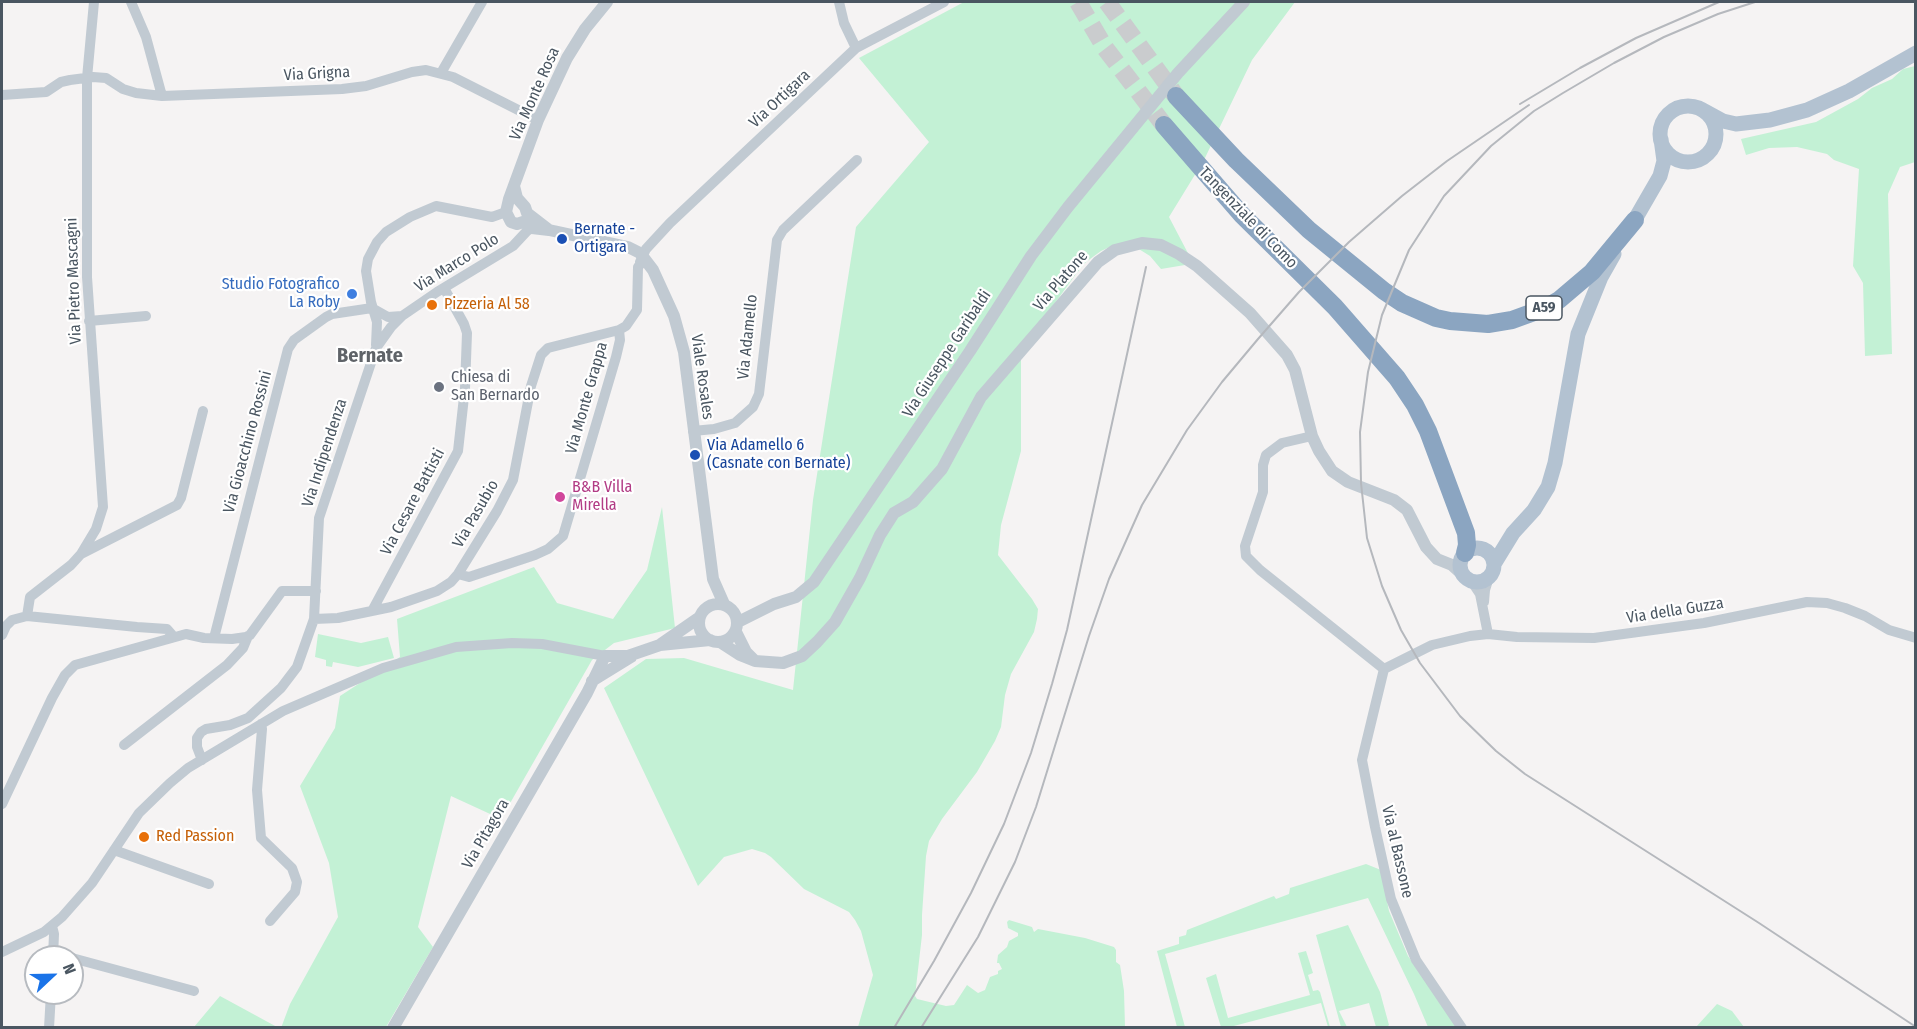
<!DOCTYPE html>
<html>
<head>
<meta charset="utf-8">
<style>
	body { margin:0 }
	#map { position:relative; width:1917px; height:1029px; overflow:hidden; background:#f5f3f3; font-family:"Fira Sans Condensed",sans-serif }
	canvas { display:block }
	.frame { position:absolute; inset:0; border:3px solid #4a5661; pointer-events:none }
	.north { position:absolute; left:24px; top:945px; width:60px; height:60px; box-sizing:border-box; background:#fff; border:2px solid #b7bbc0; border-radius:50%; rotate:68deg; font-size:16px; font-weight:700; line-height:24px; text-align:center; color:#4a5661 }
	.north::after { content:''; display:block; margin:auto; width:21px; height:27px; background:#1a73e8; clip-path:polygon(50% 0,100% 100%,50% 72%,0 100%) }
</style>
</head>
<body>
<div id="map">
<canvas width="1917" height="1029"></canvas>
<div class="frame"></div>
<div class="north">N</div>
</div>
<script>
const g = document.querySelector('canvas').getContext('2d');
g.lineJoin = 'round';
function fillPath(path, color) {
  g.fillStyle = color;
  g.fill(path, 'evenodd');
}
function toPath(rows) {
  const path = new Path2D();
  for (const r of rows) {
    if (r.length === 3) {
      path.moveTo(r[0] + r[2], r[1]);
      path.arc(r[0], r[1], r[2], 0, 2 * Math.PI);
      continue;
    }
    path.moveTo(r[0], r[1]);
    for (let i = 2; i < r.length; i += 2) path.lineTo(r[i], r[i + 1]);
  }
  return path;
}
function trace(path, color, width, dash) {
  g.strokeStyle = color;
  g.lineWidth = width;
  g.lineCap = dash ? 'butt' : 'round';
  g.setLineDash(dash || []);
  g.stroke(path);
}
function label(font, color, halo, rows, align = 'center') {
  g.font = font + ' "Fira Sans Condensed",sans-serif';
  g.lineWidth = 4.5;
  g.setLineDash([]);
  g.textBaseline = 'middle';
  g.strokeStyle = halo;
  g.fillStyle = color;
  for (const [text, x, y, turn = 0] of rows) {
    g.save();
    g.translate(x, y);
    g.rotate((+turn || 0) * Math.PI / 180);
    g.textAlign = isNaN(turn) ? turn : align;
    if (halo) g.strokeText(text, 0, 0);
    g.fillText(text, 0, 0);
    g.restore();
  }
}
fillPath(toPath([
	[964,2,1295,2,1252,60,1204,160,1169,217,1191,259,1185,265,1161,269,1150,256,1134,246,1116,244,1101,251,1086,262,1076,274,1021,350,1021,451,1001,525,998,555,1032,599,1038,609,1037,619,1034,632,1011,674,1005,695,1001,727,995,741,977,772,942,819,929,841,926,856,922,915,922,935,915,996,917,999,946,1006,954,1005,967,985,978,993,985,990,990,977,998,974,998,971,1002,969,999,963,997,963,998,955,1007,947,1009,941,1018,936,1018,933,1008,928,1007,922,1009,920,1032,927,1034,932,1038,929,1085,938,1114,947,1116,950,1116,962,1120,965,1124,991,1125,1027,858,1027,873,975,861,931,855,920,849,912,804,889,771,857,765,853,752,849,724,857,698,886,604,688,646,659,684,658,793,690,813,500,856,227,929,142,859,58],
	[1915,66,1915,162,1900,167,1888,194,1892,354,1865,356,1863,283,1853,266,1859,169,1834,160,1827,154,1797,147,1769,148,1746,155,1741,139,1816,122,1858,99,1872,88,1892,79,1903,69],
	[662,507,675,628,614,643,592,660,501,819,451,796,418,927,433,947,386,1027,281,1028,290,1004,338,917,329,863,300,786,335,728,340,696,400,657,397,619,534,567,557,603,613,619,647,570],
	[318,634,361,643,388,637,394,658,358,667,333,662,332,667,326,666,326,660,315,657],
	[1366,864,1381,870,1389,911,1408,956,1457,1027,1428,1027,1414,994,1368,898,1165,954,1185,1027,1177,1027,1157,951,1179,944,1179,937,1186,935,1187,930,1274,896,1276,899,1289,894,1290,888],
	[1348,925,1380,992,1389,1025,1387,1027,1376,1027,1369,1003,1339,1011,1347,1027,1341,1027,1316,935],
	[1306,951,1313,973,1308,975,1313,991,1318,990,1320,992,1330,1027,1328,1027,1321,1003,1230,1027,1221,1027,1206,978,1216,974,1228,1018,1310,995,1298,953],
	[220,996,277,1027,194,1027],
	[1717,1004,1732,1011,1744,1027,1696,1027]
]), '#c3f1d5');
trace(toPath([
	[1078,2,1105,48,1164,125],
	[1107,2,1176,96]
]), '#caccce', 18, [18, 9]);
trace(toPath([
	[131,2,146,37,162,96],
	[839,2,844,23,856,48],
	[441,73,482,2],
	[2,95,46,92,61,82,70,80,93,77,106,78,123,89,136,93,162,96,342,89,366,86,412,72,426,70,453,77,538,120],
	[640,262,646,249,670,223,856,48,944,2],
	[372,308,388,317,402,316],
	[89,321,146,316],
	[376,345,377,322,371,302,366,271,368,259,377,242,386,232,410,217,436,206,492,217,506,212],
	[693,431,714,429,735,423,753,407,759,394,777,240,783,230,857,160],
	[1312,436,1282,443,1266,455,1263,465,1263,492,1245,546,1246,556,1260,570,1384,669],
	[81,554,177,505,181,498,203,411],
	[458,574,469,577,535,555,548,549,563,536,616,357,620,340,619,330],
	[1472,582,1480,594,1488,634],
	[1484,602,1485,590,1489,577],
	[372,611,458,451,465,388,467,333,464,324,444,288],
	[27,616,30,597,71,565,81,554,96,529,103,507,87,277,87,78,94,2],
	[314,619,338,618,391,607,437,591,451,582,458,574,497,511,513,480,531,386,541,355,548,348,619,330,626,326,637,310,638,267,645,259],
	[2,635,6,626,12,620,27,616,137,627,167,629,174,637],
	[214,638,288,349,294,340,326,317,332,314,372,308],
	[1384,669,1432,645,1470,636,1488,634,1517,637,1594,638,1704,623,1807,602,1827,603,1845,608,1865,616,1889,630,1916,638],
	[1384,669,1362,760,1375,827,1391,899,1416,960,1462,1028],
	[261,724,262,729,257,790,261,838,292,868,297,882,295,892,270,921],
	[124,745,227,665,243,648,248,636],
	[202,760,197,747,197,738,201,732,206,729,230,725,248,718,281,688,297,667,314,619,319,518,376,348,391,327,402,316,437,292,513,246,527,231,532,228],
	[2,804,52,698,65,675,75,665,186,634,204,638,232,639,246,637,250,635,282,591,316,591],
	[114,850,209,884],
	[52,926,54,934,53,957],
	[2,952,44,932,62,917,92,883,139,813,170,783,188,768,283,711,383,668,456,647,512,643,542,644,605,656],
	[72,958,194,991],
	[49,1028,51,993]
]), '#c1cad2', 10);
trace(toPath([
	[514,186,517,198,525,207,527,213,549,230],
	[523,222,532,228,549,230,628,247,640,253,653,270,674,316,684,352,713,579,724,604],
	[523,222,517,224,511,222,506,212,509,199,538,120,567,58,585,29,607,2],
	[718,623,19],
	[738,622,774,604,796,597,814,582,970,351,1031,256,1068,207,1178,73,1244,2],
	[736,632,746,652,754,660],
	[720,642,740,655,755,661,783,663,802,656,817,642,835,622,860,578,880,535,894,513,913,502,942,469,981,397,1098,262,1115,250,1142,243,1161,245,1179,254,1197,266,1250,313,1287,355,1295,370,1312,436,1319,451,1332,471,1348,482,1394,500,1407,510,1426,547,1437,559,1452,565,1463,575],
	[661,644,700,617],
	[592,681,631,657],
	[393,1028,587,693,605,656,628,656,660,645,710,640]
]), '#c1cad2', 12);
trace(toPath([
	[1688,134,28],
	[1701,109,1723,121,1736,124,1770,120,1807,110,1849,91,1916,53],
	[1630,228,1660,176,1664,161,1661,139],
	[1477,565,17],
	[1494,564,1513,533,1534,510,1548,487,1555,463,1578,334,1601,277,1614,254]
]), '#b3c2d1', 15);
trace(toPath([
	[1176,96,1236,160,1309,230,1384,291,1402,303,1436,318,1450,321,1488,324,1512,320,1545,308,1559,300,1592,272,1635,220],
	[1164,125,1242,215,1335,307,1397,378,1415,405,1428,431,1466,533,1467,545,1465,553]
]), '#8ba5c1', 18);
trace(toPath([
	[1755,2,1718,14,1664,37,1614,63,1563,93,1534,111,1491,146,1444,196,1409,250,1382,315,1368,372,1360,432,1361,483,1367,538,1382,586,1401,630,1420,663,1460,716,1496,751,1525,774,1759,923,1916,1027],
	[1520,104,1580,68,1636,38,1719,2],
	[894,1028,934,961,971,893,1004,824,1031,753,1052,684,1067,630,1146,267],
	[921,1028,978,937,1015,862,1036,807,1089,636,1109,579,1142,505,1187,430,1222,382,1258,339,1299,292,1349,242,1402,196,1447,161,1529,105]
]), '#b5b8bd', 2);
for (const [x, y, r, color] of [
	[562,239,6,"#1a4fb4"],
	[352,294,6,"#3f7fe0"],
	[432,305,6,"#e8710a"],
	[439,387,6,"#6b7280"],
	[695,455,6,"#1a4fb4"],
	[560,497,6,"#d1479c"],
	[144,837,6,"#e8710a"]
]) {
  const dot = new Path2D();
  dot.arc(x, y, r, 0, 2 * Math.PI);
  g.fillStyle = color;
  g.fill(dot);
  trace(dot, '#fff', 2);
}
for (const [x, y, w] of [
	[1544,308,36]
]) {
  const box = new Path2D();
  box.roundRect(x - w / 2, y - 12, w, 24, 4.5);
  g.fillStyle = '#fff';
  g.fill(box);
  trace(box, '#4a5661', 1.5);
}
label('bold 15px', '#4a5661', null, [
	["A59",1544,308]
]);
label('16px', '#4a5661', '#fff', [
	["Via Grigna",317,74,-3],
	["Via Monte Rosa",535,94,-66],
	["Via Ortigara",780,99,-43],
	["Tangenziale di Como",1248,218,46],
	["Via Marco Polo",457,263,-32],
	["Via Pietro Mascagni",74,281,-92],
	["Via Platone",1061,281,-49],
	["Via Adamello",748,337,-84],
	["Via Giuseppe Garibaldi",947,354,-57],
	["Viale Rosales",702,377,82],
	["Via Monte Grappa",587,398,-74],
	["Via Gioacchino Rossini",248,442,-75],
	["Via Indipendenza",325,453,-72],
	["Via Cesare Battisti",413,502,-62],
	["Via Pasubio",476,514,-60],
	["Via della Guzza",1675,611,-9],
	["Via Pitagora",486,834,-60],
	["Via al Bassone",1397,852,77]
]);
label('16px', '#164399', '#fff', [
	["Bernate -",574,230],
	["Ortigara",574,248],
	["Via Adamello 6",707,446],
	["(Casnate con Bernate)",707,464]
], 'left');
label('16px', '#366cbe', '#fff', [
	["Studio Fotografico",340,285],
	["La Roby",340,303]
], 'right');
label('16px', '#c56008', '#fff', [
	["Pizzeria Al 58",444,305],
	["Red Passion",156,837]
], 'left');
label('16px', '#5b616d', '#fff', [
	["Chiesa di",451,378],
	["San Bernardo",451,396]
], 'left');
label('16px', '#b23c85', '#fff', [
	["B&B Villa",572,488],
	["Mirella",572,506]
], 'left');
label('bold 20px', '#5f6368', '#fff', [
	["Bernate",370,356]
]);
</script>
</body>
</html>
